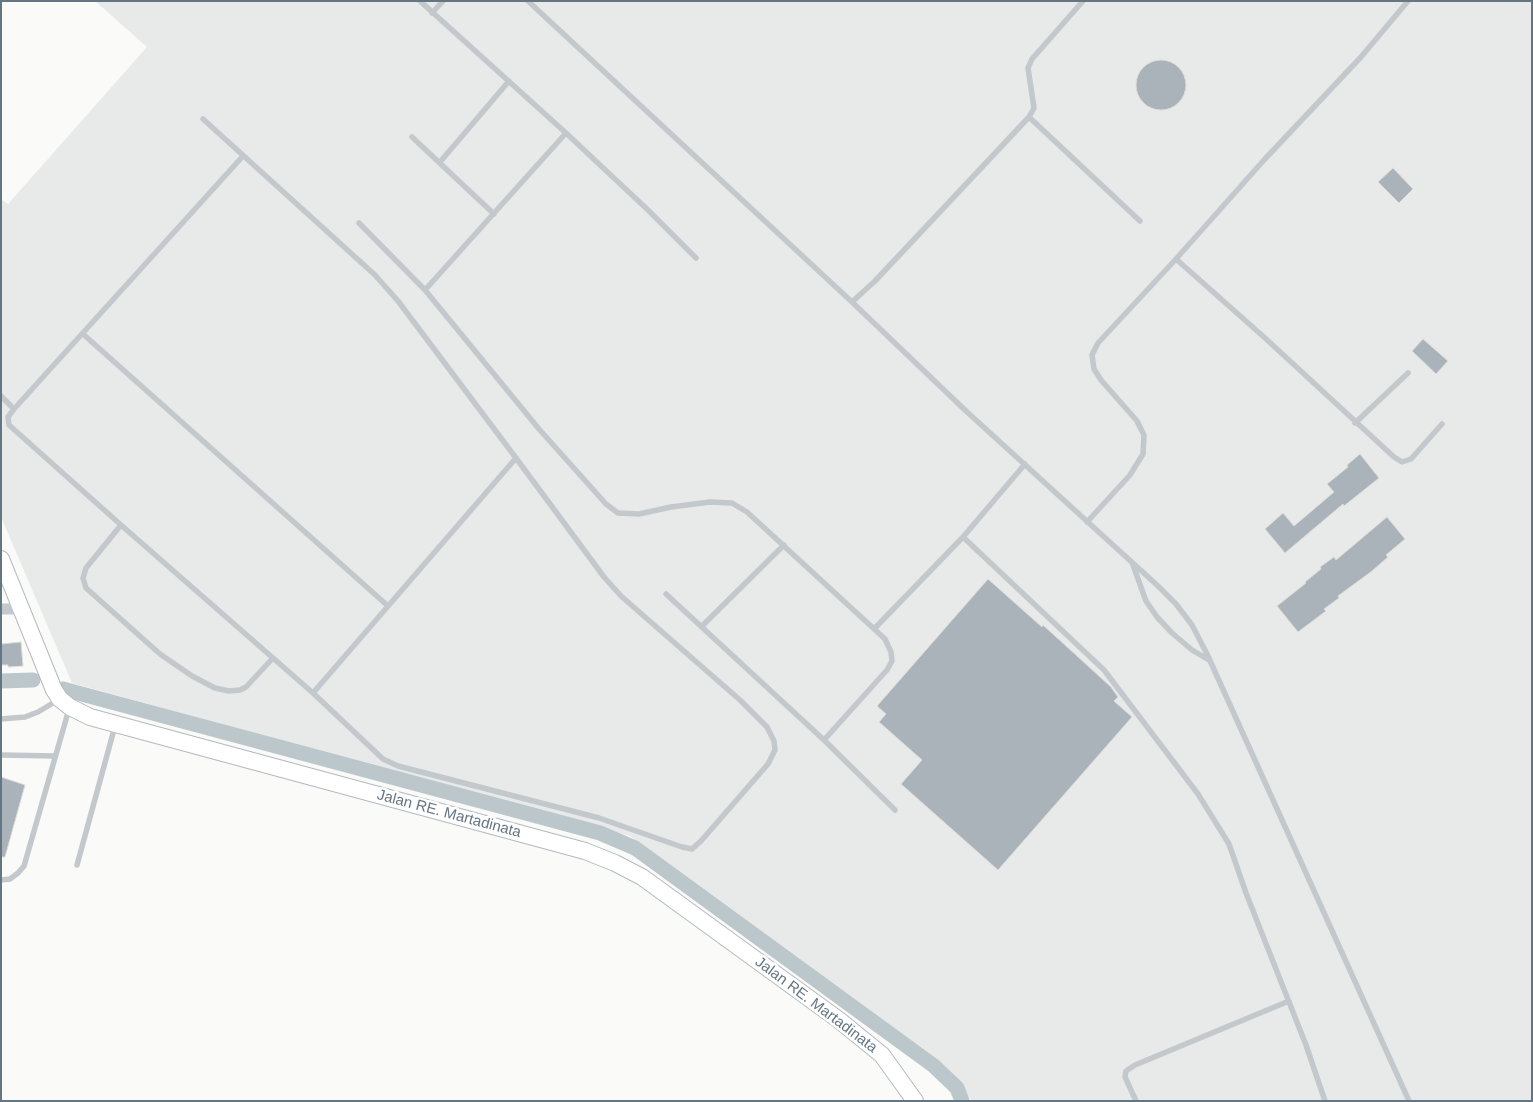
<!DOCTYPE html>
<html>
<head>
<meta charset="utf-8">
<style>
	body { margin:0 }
	#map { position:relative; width:1533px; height:1102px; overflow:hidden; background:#fafaf8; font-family:Arial,sans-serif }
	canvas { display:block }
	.frame { position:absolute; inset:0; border:2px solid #657683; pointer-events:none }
</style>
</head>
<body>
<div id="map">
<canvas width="1533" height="1102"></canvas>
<div class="frame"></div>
</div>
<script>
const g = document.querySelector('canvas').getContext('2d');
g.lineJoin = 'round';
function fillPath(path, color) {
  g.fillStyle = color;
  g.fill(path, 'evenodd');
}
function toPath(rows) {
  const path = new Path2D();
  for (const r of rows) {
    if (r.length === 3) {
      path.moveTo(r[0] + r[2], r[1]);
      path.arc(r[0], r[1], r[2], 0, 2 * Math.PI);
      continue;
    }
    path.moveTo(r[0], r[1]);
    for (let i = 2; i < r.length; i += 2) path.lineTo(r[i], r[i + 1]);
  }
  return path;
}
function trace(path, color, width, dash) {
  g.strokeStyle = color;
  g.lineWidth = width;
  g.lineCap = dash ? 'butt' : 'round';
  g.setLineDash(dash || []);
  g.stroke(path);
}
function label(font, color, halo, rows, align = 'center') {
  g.font = font + ' Arial,sans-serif';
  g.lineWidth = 5;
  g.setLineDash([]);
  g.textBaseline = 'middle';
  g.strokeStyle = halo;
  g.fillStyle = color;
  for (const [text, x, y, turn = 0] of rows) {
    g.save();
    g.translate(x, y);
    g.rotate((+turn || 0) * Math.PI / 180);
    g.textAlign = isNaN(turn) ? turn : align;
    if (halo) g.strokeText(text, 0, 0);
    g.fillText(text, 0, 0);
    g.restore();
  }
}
fillPath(toPath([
	[95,1,1532,1,1532,1101,972,1101,954,1078,630,836,72,683,1,517,1,199,8,204,147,47]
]), '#e8e9e9');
trace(toPath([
	[1,681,33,680],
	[63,689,600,833,635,848,934,1066,957,1088,962,1101]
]), '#bbc7cb', 15);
const building = toPath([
	[1161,85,25],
	[1393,168,1413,189,1399,203,1378,182,1393,168],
	[1423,339,1448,361,1436,374,1412,351,1423,339],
	[1360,454,1379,478,1344,506,1343,504,1285,553,1265,529,1283,513,1294,526,1334,492,1327,484,1348,467,1347,465,1360,454],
	[1387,517,1405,539,1386,555,1388,557,1372,571,1338,596,1339,598,1324,609,1326,611,1298,632,1277,606,1306,583,1305,582,1321,569,1320,567,1334,557,1336,560,1387,517],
	[988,579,1042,627,1043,625,1111,687,1118,697,1114,701,1132,717,998,870,901,784,922,760,879,722,886,714,877,706,988,579],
	[21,642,23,666,8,667,8,665,1,665,1,644,21,642],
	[1,777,25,785,5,857,1,857,1,777]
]);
fillPath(building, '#aab3b9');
trace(building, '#dcdcda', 1);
const secondary = toPath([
	[1,559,54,690,60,699,70,707,90,717,585,851,615,863,642,877,839,1020,882,1055,915,1101]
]);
trace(secondary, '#b3babf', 18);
trace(toPath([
	[420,1,566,133,649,211,696,258],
	[528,1,852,302,966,411,1158,586,1176,604,1192,625,1207,654,1409,1101],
	[432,13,443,1],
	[1029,117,1140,221],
	[203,119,375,275,398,301,516,458,604,577,621,596,740,700,767,727,774,741,775,750,768,764,701,841,692,849,682,847,599,818,398,766,383,759,313,693,121,525,9,425,8,417,14,409,243,156],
	[566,133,425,290,539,429,606,504,618,513,639,514,671,507,710,502,732,503,747,512,885,639,891,652,892,661,887,670,824,740],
	[412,137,494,214],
	[440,162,509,81],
	[359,223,425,290],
	[1176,259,1265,338,1394,457,1402,462,1411,459,1442,424],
	[852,302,875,281,1029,117,1034,108,1028,68,1032,59,1083,1],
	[83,334,388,606],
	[1,396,14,409],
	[1355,423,1408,373],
	[1025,464,963,537,1104,670,1198,794,1229,844,1246,893,1306,1045,1325,1101],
	[1087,522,1130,475,1143,454,1144,435,1137,421,1101,380,1094,369,1092,355,1098,343,1176,259,1264,160,1361,57,1408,1],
	[121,525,86,568,83,578,86,588,160,654,192,676,215,688,229,691,240,690,246,687,273,658],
	[1133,565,1146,601,1157,617,1172,633,1192,650,1209,660],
	[666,594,824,740,895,810],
	[702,626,784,545],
	[875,628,963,537],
	[313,693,516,458],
	[1,719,25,717,38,712,58,700],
	[1,755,55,756],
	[77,865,115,726],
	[1,880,10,879,18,873,24,866,69,709],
	[1136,1101,1125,1077,1126,1071,1135,1065,1289,1001]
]), '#c3c8cc', 5.5);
trace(toPath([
	[1,609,21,609]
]), '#c3c8cc', 11);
trace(secondary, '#fff', 16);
label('15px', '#657683', '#fff', [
	["Jalan RE. Martadinata",449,814,15],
	["Jalan RE. Martadinata",816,1005,37]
]);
</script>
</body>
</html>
